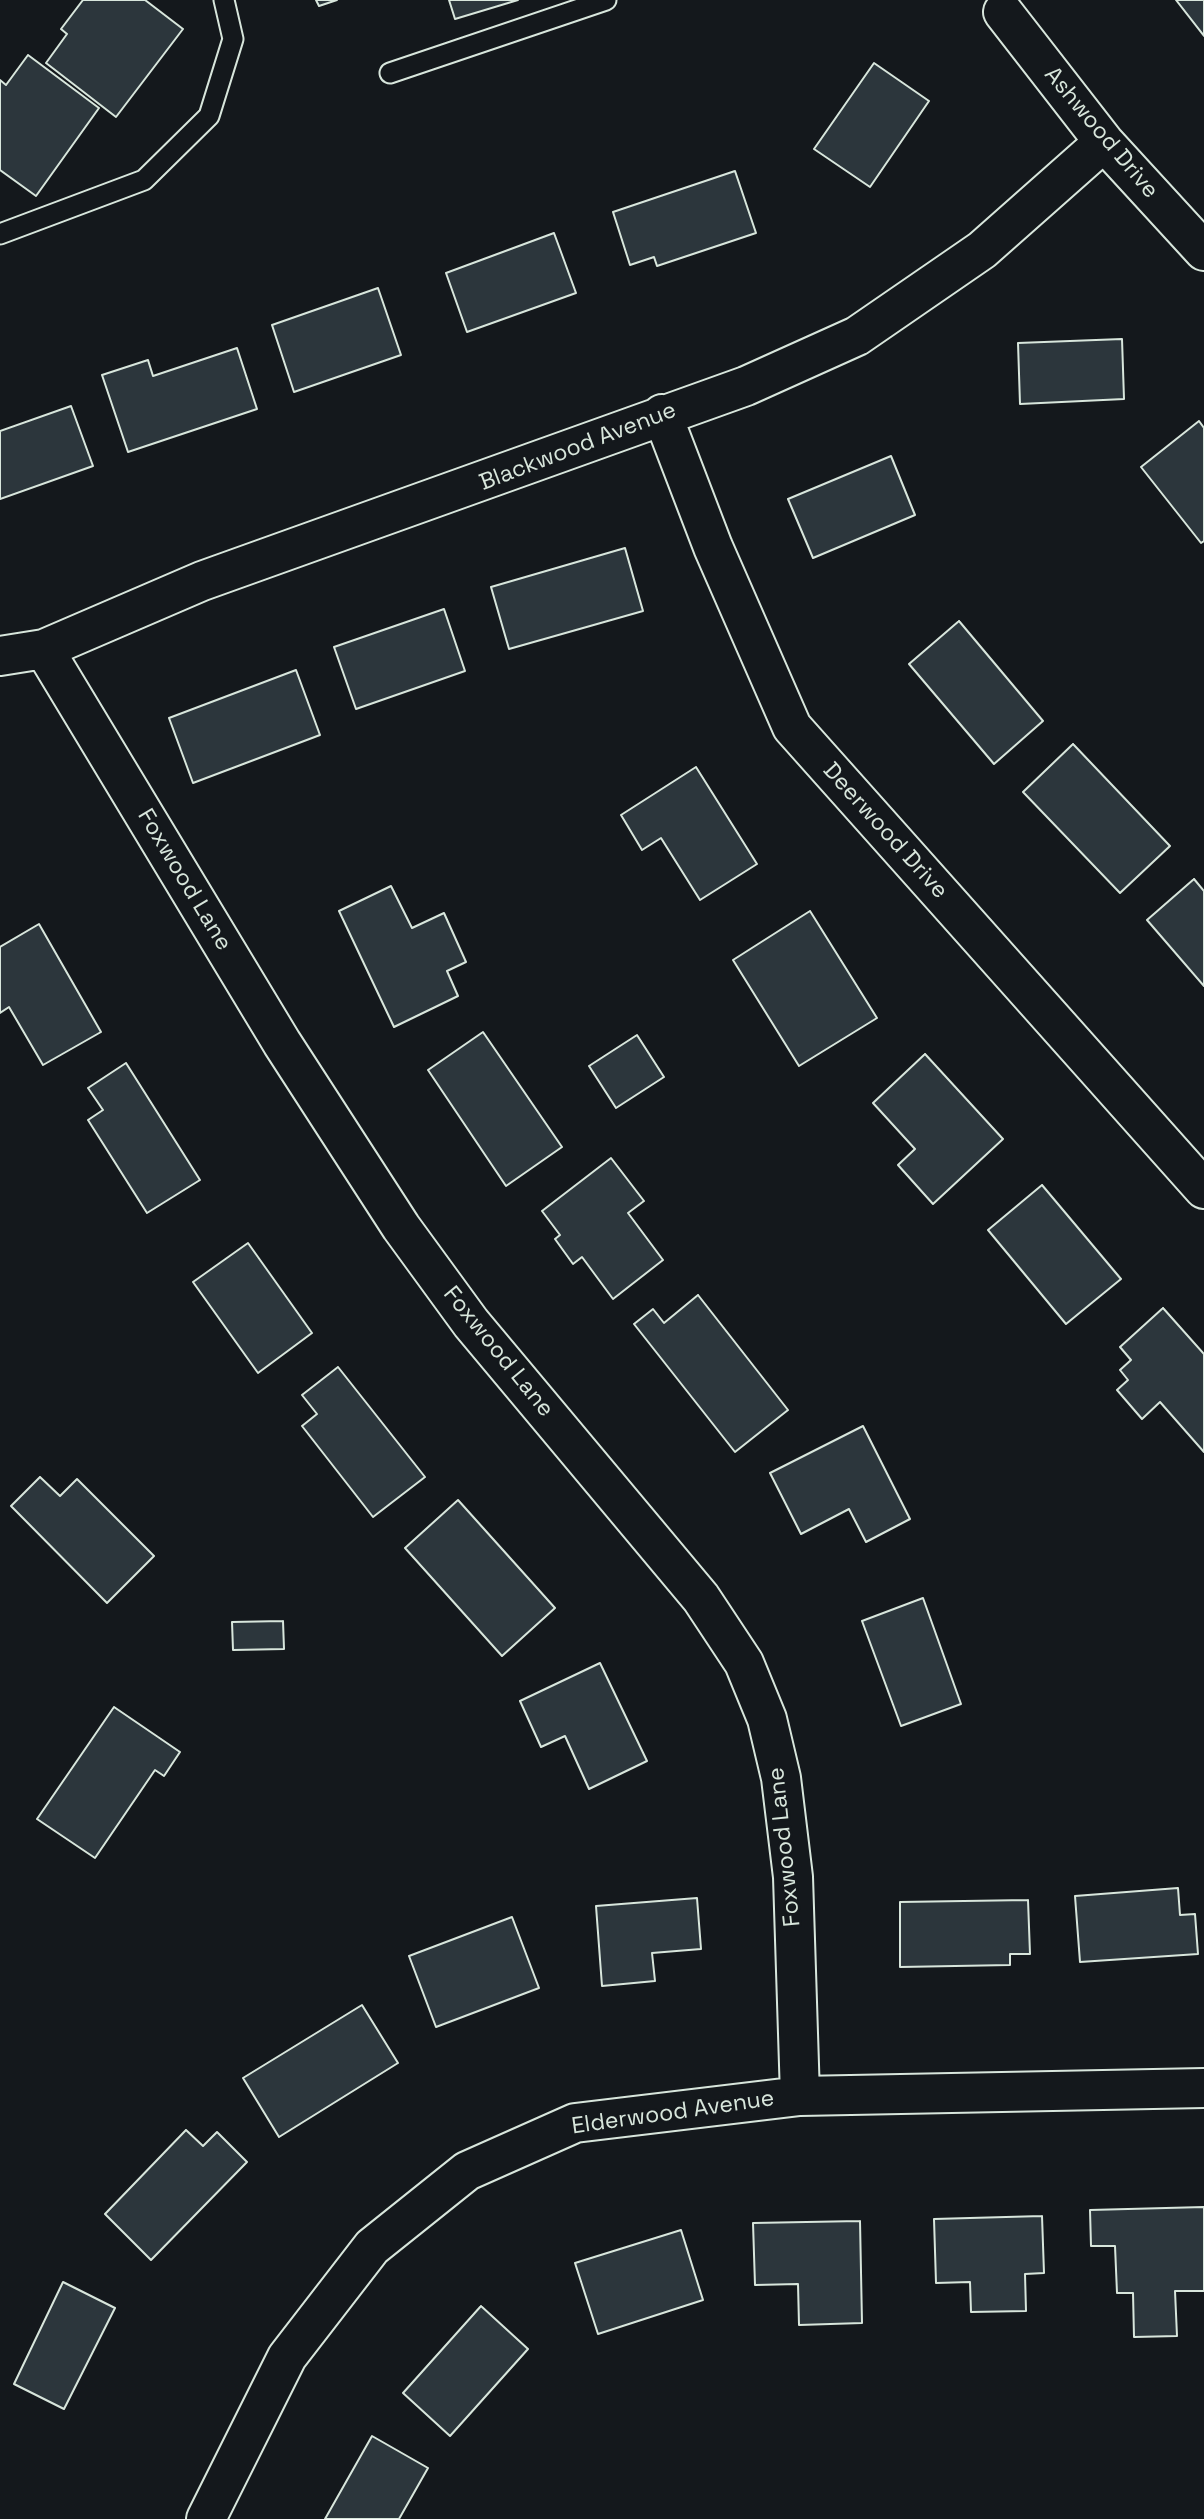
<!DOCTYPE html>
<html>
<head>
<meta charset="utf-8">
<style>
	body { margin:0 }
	canvas { display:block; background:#14181c }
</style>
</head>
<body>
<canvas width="1204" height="2519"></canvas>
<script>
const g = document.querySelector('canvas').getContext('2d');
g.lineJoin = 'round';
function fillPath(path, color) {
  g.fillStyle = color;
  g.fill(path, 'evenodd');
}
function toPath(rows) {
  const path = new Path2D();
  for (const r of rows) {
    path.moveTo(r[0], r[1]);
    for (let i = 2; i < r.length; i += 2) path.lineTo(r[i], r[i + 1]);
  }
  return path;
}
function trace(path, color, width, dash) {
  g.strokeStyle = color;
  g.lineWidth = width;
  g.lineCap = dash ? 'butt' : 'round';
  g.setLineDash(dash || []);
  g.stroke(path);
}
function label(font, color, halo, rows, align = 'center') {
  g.font = font + ' "Space Grotesk",sans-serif';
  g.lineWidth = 5;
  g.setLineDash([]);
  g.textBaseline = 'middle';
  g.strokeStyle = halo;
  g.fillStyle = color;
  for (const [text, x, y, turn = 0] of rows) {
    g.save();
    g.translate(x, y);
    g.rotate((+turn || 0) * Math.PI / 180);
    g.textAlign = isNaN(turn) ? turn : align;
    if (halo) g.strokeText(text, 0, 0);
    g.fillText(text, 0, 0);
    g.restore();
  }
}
const building = toPath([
	[83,0,145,0,183,29,116,117,46,63,67,34,61,29,83,0],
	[316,0,337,0,319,6,316,0],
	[449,0,518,0,455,19,449,0],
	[1176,0,1204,0,1204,36,1176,0],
	[28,55,99,108,36,196,0,170,0,80,6,85,28,55],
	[874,63,929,101,870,187,814,149,874,63],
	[735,171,756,233,657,266,654,257,630,265,613,212,735,171],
	[554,233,576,293,467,332,446,273,554,233],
	[378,288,401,355,294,392,272,325,378,288],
	[1122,339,1124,399,1020,404,1018,343,1122,339],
	[237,348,257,409,128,452,102,375,148,360,153,376,237,348],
	[71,406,93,466,0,499,0,431,71,406],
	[1199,421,1204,428,1204,541,1201,543,1141,467,1199,421],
	[891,456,915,515,813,558,788,499,891,456],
	[625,548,643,611,509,649,491,587,625,548],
	[444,609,465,671,356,709,334,647,444,609],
	[959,621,1043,721,994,764,909,664,959,621],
	[296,670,320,735,193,783,169,718,296,670],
	[1073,744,1170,846,1120,893,1023,792,1073,744],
	[696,767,757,864,700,900,661,838,642,850,621,815,696,767],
	[1194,879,1204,891,1204,986,1147,920,1194,879],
	[391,886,412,928,444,913,466,962,447,971,458,996,394,1027,339,911,391,886],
	[810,911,877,1018,799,1066,733,960,810,911],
	[39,924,101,1032,43,1065,9,1007,0,1013,0,947,39,924],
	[483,1032,562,1147,506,1186,428,1070,483,1032],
	[637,1035,664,1077,616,1108,589,1066,637,1035],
	[925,1054,1003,1139,933,1204,898,1165,915,1149,873,1103,925,1054],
	[126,1063,200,1180,147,1213,88,1120,103,1110,88,1088,126,1063],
	[611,1158,644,1201,628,1213,663,1260,613,1299,582,1257,573,1264,555,1239,560,1235,542,1211,611,1158],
	[1042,1185,1121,1279,1066,1324,988,1230,1042,1185],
	[248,1243,312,1333,258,1373,193,1282,248,1243],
	[698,1295,788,1410,735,1452,634,1324,653,1309,664,1323,698,1295],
	[1163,1308,1204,1354,1204,1452,1160,1402,1142,1419,1117,1390,1128,1380,1120,1370,1131,1360,1120,1347,1163,1308],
	[338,1367,425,1477,373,1517,302,1426,317,1414,302,1395,338,1367],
	[863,1426,910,1519,866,1542,849,1509,801,1534,770,1473,863,1426],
	[40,1477,60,1496,77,1479,154,1556,107,1603,11,1506,40,1477],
	[458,1500,555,1608,502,1656,405,1548,458,1500],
	[923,1598,961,1704,901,1726,862,1621,923,1598],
	[283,1621,284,1649,233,1650,232,1622,283,1621],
	[600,1663,647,1761,589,1789,565,1736,541,1747,520,1701,600,1663],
	[114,1707,180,1752,164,1776,155,1770,95,1858,37,1819,114,1707],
	[1178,1888,1180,1915,1195,1914,1198,1954,1080,1962,1075,1896,1178,1888],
	[697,1898,701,1949,652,1953,655,1981,602,1986,596,1906,697,1898],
	[1028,1900,1030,1954,1010,1954,1010,1965,900,1967,900,1902,1028,1900],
	[512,1917,539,1988,436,2027,409,1956,512,1917],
	[362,2005,398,2063,279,2137,243,2078,362,2005],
	[186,2130,203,2146,217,2132,247,2162,151,2260,105,2214,186,2130],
	[1204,2207,1204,2291,1175,2291,1177,2336,1134,2337,1133,2293,1117,2293,1115,2246,1091,2246,1090,2210,1204,2207],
	[1042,2216,1044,2273,1025,2274,1026,2311,971,2312,970,2282,936,2283,934,2219,1042,2216],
	[860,2221,862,2323,799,2325,798,2284,755,2285,753,2223,860,2221],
	[681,2230,703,2300,598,2334,575,2263,681,2230],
	[63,2282,115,2308,64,2409,14,2384,63,2282],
	[481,2306,528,2349,450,2436,403,2393,481,2306],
	[372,2436,428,2468,399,2519,325,2519,372,2436]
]);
fillPath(building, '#2c363c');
trace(building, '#d8e6dc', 2);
const lane = toPath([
	[390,73,606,0],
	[0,234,144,180,209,116,233,39,224,0]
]);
const street = toPath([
	[1003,12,1104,142,1204,251],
	[662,414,713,547,792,727,1204,1189],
	[44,649,282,1043,401,1227,471,1323,701,1598,744,1663,767,1719,781,1778,793,1877,800,2096],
	[0,656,44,649,202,581,746,386,857,336,982,250,1104,142],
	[206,2519,287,2357,372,2247,467,2171,575,2123,800,2096,1204,2088]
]);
trace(lane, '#d8e6dc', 23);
trace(street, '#d8e6dc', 42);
trace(lane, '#14181c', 19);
trace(street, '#14181c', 38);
label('23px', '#d8e6dc', '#14181c', [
	["Ashwood Drive",1101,133,50],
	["Blackwood Avenue",578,447,-21],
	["Deerwood Drive",885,831,48],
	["Foxwood Lane",184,880,59],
	["Foxwood Lane",498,1352,51],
	["Foxwood Lane",785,1847,-96],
	["Elderwood Avenue",673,2113,-8]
]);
</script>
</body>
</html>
